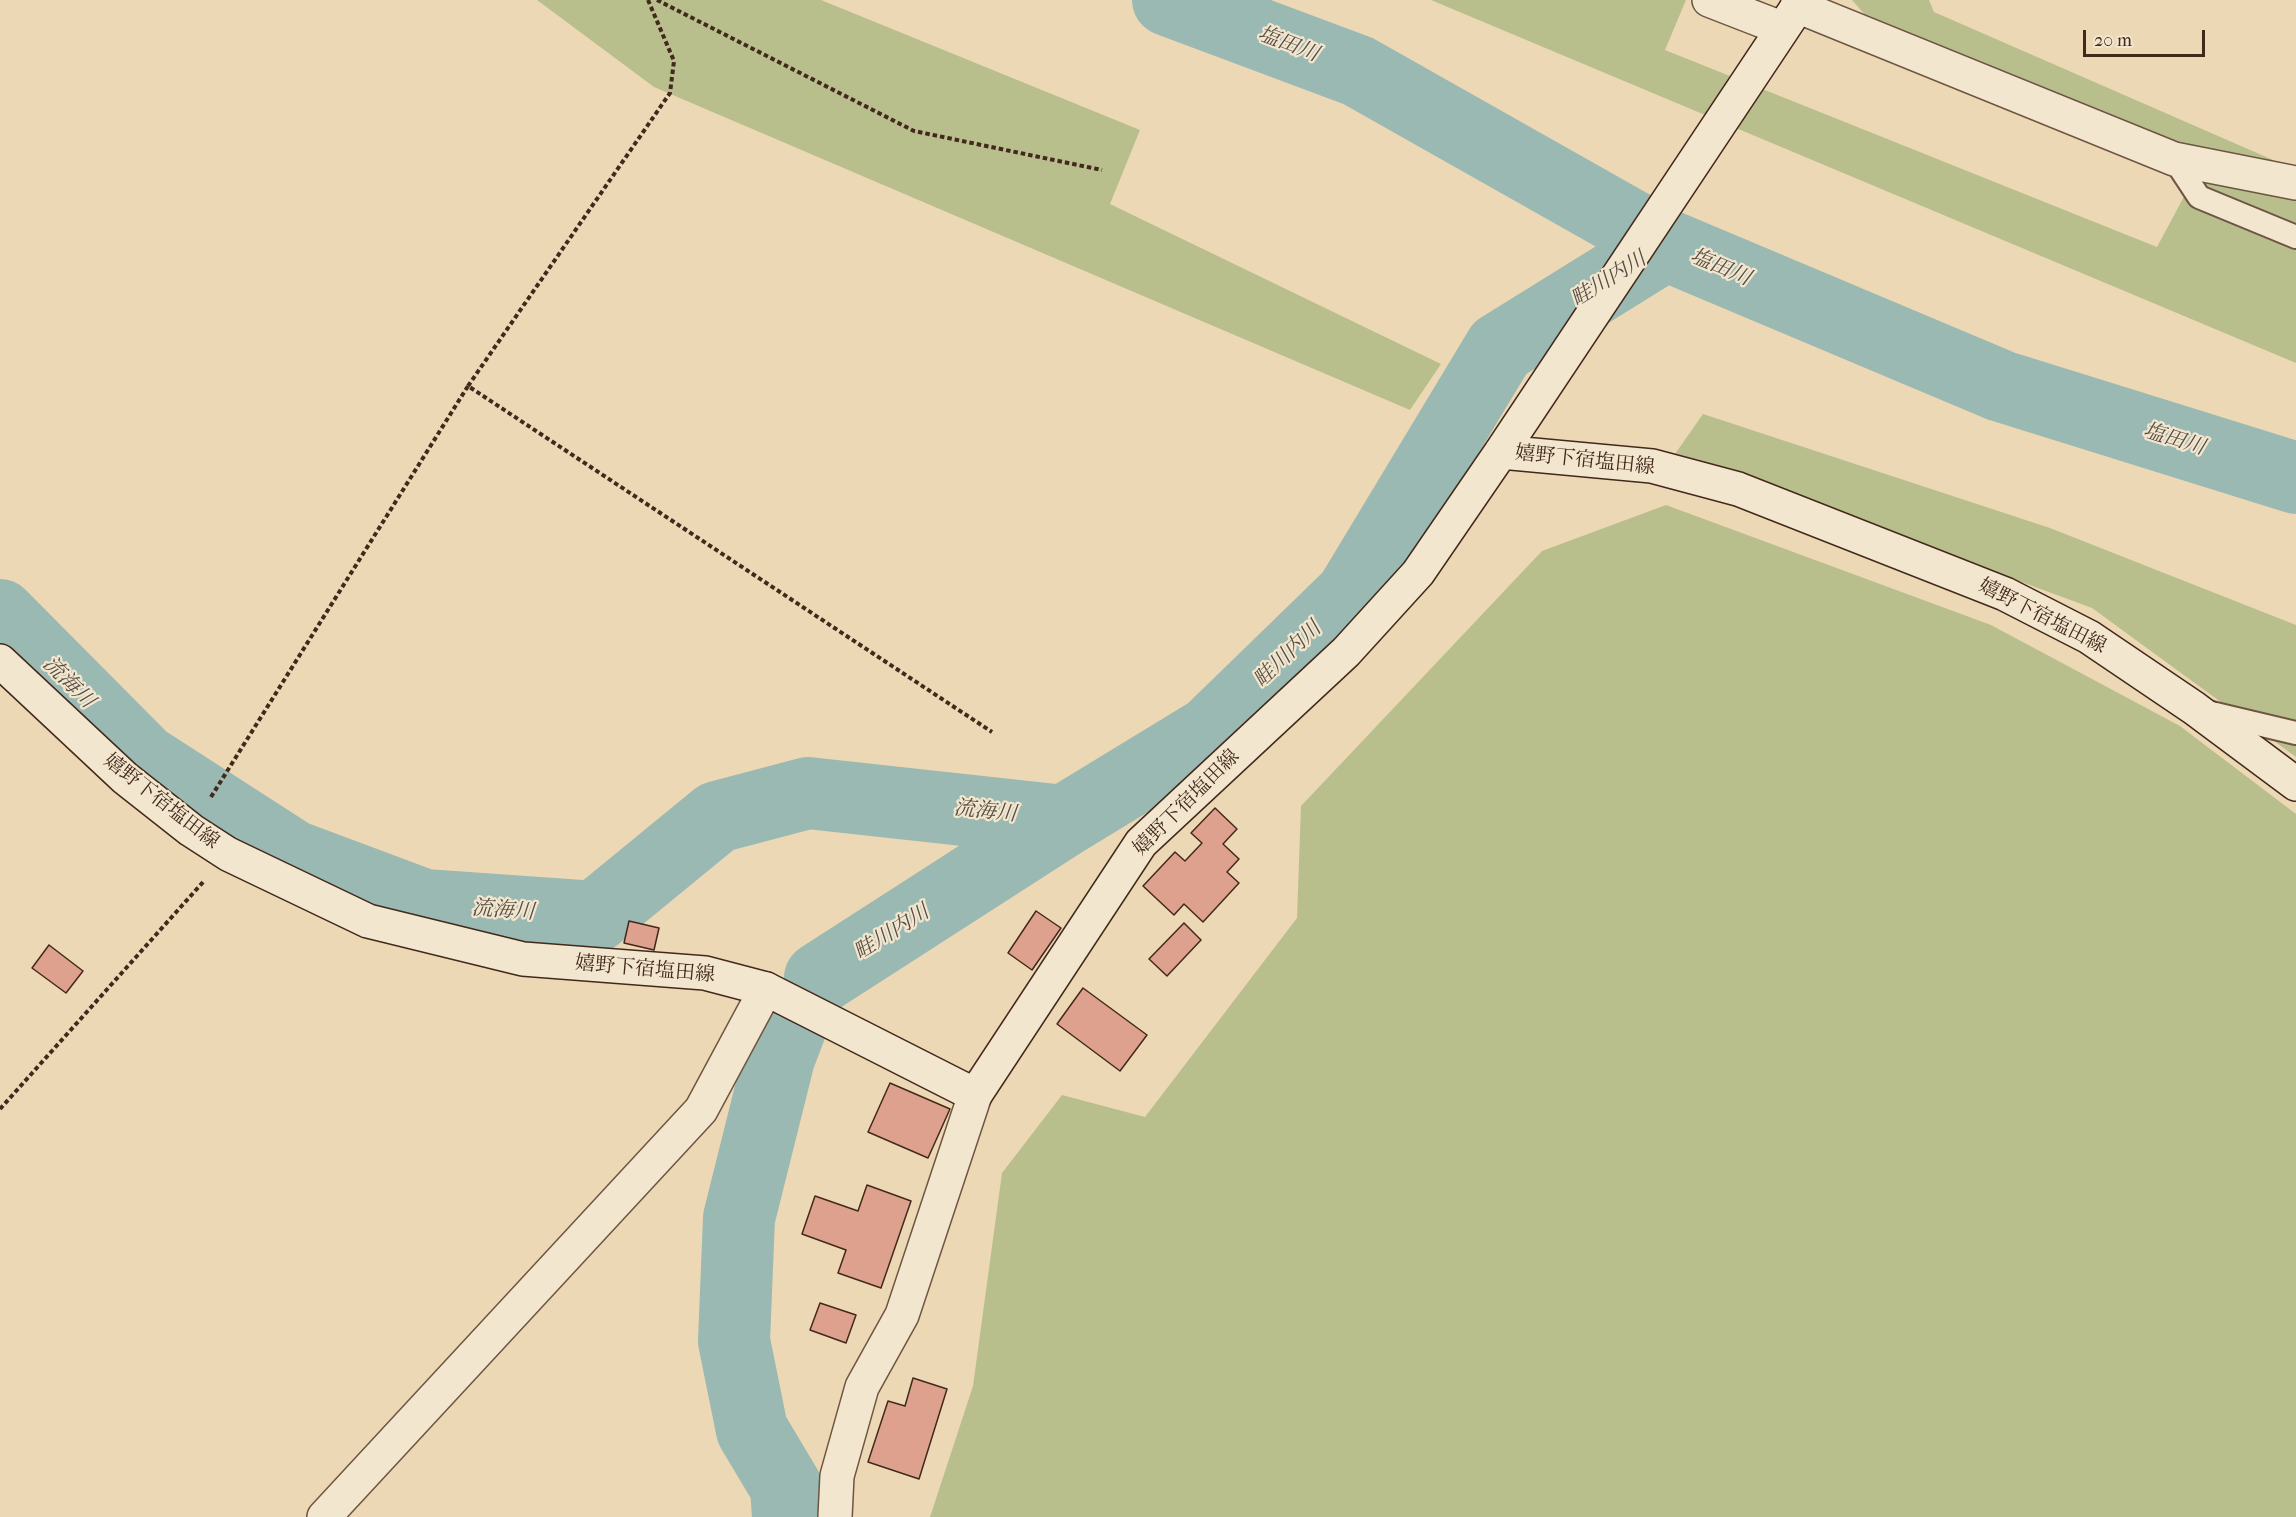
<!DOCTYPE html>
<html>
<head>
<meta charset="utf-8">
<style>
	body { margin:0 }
	#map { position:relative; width:2296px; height:1517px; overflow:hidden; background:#edd8b5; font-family:"IM FELL French Canon",serif }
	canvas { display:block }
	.scale { position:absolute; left:2083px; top:30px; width:122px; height:27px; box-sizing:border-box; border:3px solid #42291c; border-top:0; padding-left:8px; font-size:18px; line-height:21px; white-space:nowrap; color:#42291c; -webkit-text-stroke:4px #f3e6cf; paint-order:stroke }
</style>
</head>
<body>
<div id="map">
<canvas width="2296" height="1517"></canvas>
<div class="scale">20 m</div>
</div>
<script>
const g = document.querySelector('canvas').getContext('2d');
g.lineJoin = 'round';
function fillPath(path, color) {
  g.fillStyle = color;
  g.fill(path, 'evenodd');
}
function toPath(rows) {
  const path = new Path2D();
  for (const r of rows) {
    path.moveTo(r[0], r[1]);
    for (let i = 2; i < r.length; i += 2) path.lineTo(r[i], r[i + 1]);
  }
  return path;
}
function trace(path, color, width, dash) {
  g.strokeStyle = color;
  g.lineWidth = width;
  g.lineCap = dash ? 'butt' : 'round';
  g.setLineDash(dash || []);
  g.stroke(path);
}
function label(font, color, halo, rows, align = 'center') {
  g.font = font + ' "IM FELL French Canon","Noto Serif JP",serif';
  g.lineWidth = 4.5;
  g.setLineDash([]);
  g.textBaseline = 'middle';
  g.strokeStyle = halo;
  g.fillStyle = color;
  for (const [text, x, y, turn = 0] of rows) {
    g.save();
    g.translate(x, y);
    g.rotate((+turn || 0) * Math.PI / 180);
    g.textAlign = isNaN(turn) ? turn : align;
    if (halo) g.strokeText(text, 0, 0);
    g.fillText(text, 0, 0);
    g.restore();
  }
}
fillPath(toPath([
	[537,0,821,0,1140,130,1110,204,1441,364,1410,410,654,87],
	[1431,0,1686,0,1665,50,2157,247,2202,163,1887,40,1852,0,1929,0,1934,12,2296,170,2296,363],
	[1703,414,2050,528,2296,625,2296,757,2092,608,1675,454],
	[1666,505,1991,625,2180,726,2296,814,2296,1517,930,1517,973,1386,1002,1173,1062,1095,1145,1117,1297,918,1301,806,1542,551]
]), '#b8bf8d');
trace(toPath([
	[1168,0,1358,71,1666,245,2001,386,2296,478],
	[0,615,144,760,293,856,424,905,595,917,717,817,808,793,1064,821],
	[820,978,1064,821,1210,732,1351,595,1500,348,1666,245],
	[788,1517,786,1487,752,1430,734,1341,739,1218,779,1058,793,1021]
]), '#9ab9b3', 72);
const building = toPath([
	[1215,808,1237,829,1223,844,1239,859,1227,872,1239,883,1203,922,1184,904,1174,915,1143,886,1175,852,1185,861,1202,843,1191,833,1215,808],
	[1036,911,1061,928,1032,970,1008,953,1036,911],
	[629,921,659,928,654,950,624,943,629,921],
	[1184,923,1201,940,1167,976,1149,959,1184,923],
	[49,945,83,971,66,993,32,968,49,945],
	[1083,988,1147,1035,1120,1071,1057,1024,1083,988],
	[890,1083,950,1109,928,1158,868,1132,890,1083],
	[867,1185,911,1201,881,1288,838,1273,846,1250,802,1234,815,1196,858,1211,867,1185],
	[820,1303,856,1315,846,1343,810,1330,820,1303],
	[913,1378,947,1389,919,1479,868,1462,888,1401,905,1406,913,1378]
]);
fillPath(building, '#dea18d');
trace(building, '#42291c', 1.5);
const lane = toPath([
	[2174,159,2199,197,2296,237],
	[2207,712,2296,733]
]);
const street = toPath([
	[1709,0,1781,28],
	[1797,6,2174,159,2296,183],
	[324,1517,701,1110,766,989],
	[835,1517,837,1476,862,1387,902,1315,975,1095]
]);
const secondary = toPath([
	[1501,452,1652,466,1738,489,2005,594,2089,637,2194,708,2296,784],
	[0,661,125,778,191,830,228,854,368,921,523,959,705,973,766,989,975,1095,1141,843,1346,652,1418,573,1501,452,1802,0]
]);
trace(lane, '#6d5542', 26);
trace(street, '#6d5542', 36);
trace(secondary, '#42291c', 36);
trace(toPath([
	[657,0,914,131,1102,170],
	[468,386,670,93,674,61,648,0],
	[211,797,468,386,992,732],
	[0,1109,204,881]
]), '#42291c', 4, [4.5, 3]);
trace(lane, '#f3e6cf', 22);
trace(street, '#f3e6cf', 33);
trace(secondary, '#f3e6cf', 33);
label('20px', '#42291c', '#f3e6cf', [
	["嬉野下宿塩田線",1585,461,6],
	["嬉野下宿塩田線",2042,617,27],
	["嬉野下宿塩田線",161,802,38],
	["嬉野下宿塩田線",1187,803,-45],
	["嬉野下宿塩田線",645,970,5]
]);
label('italic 21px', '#584d42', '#f3e6cf', [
	["塩田川",1288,45,21],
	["塩田川",1720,268,23],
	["畦川内川",1609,280,-32],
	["塩田川",2174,440,17],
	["畦川内川",1288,655,-44],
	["流海川",68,683,45],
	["流海川",985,812,6],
	["流海川",503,911,4],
	["畦川内川",892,933,-32]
]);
</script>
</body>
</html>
